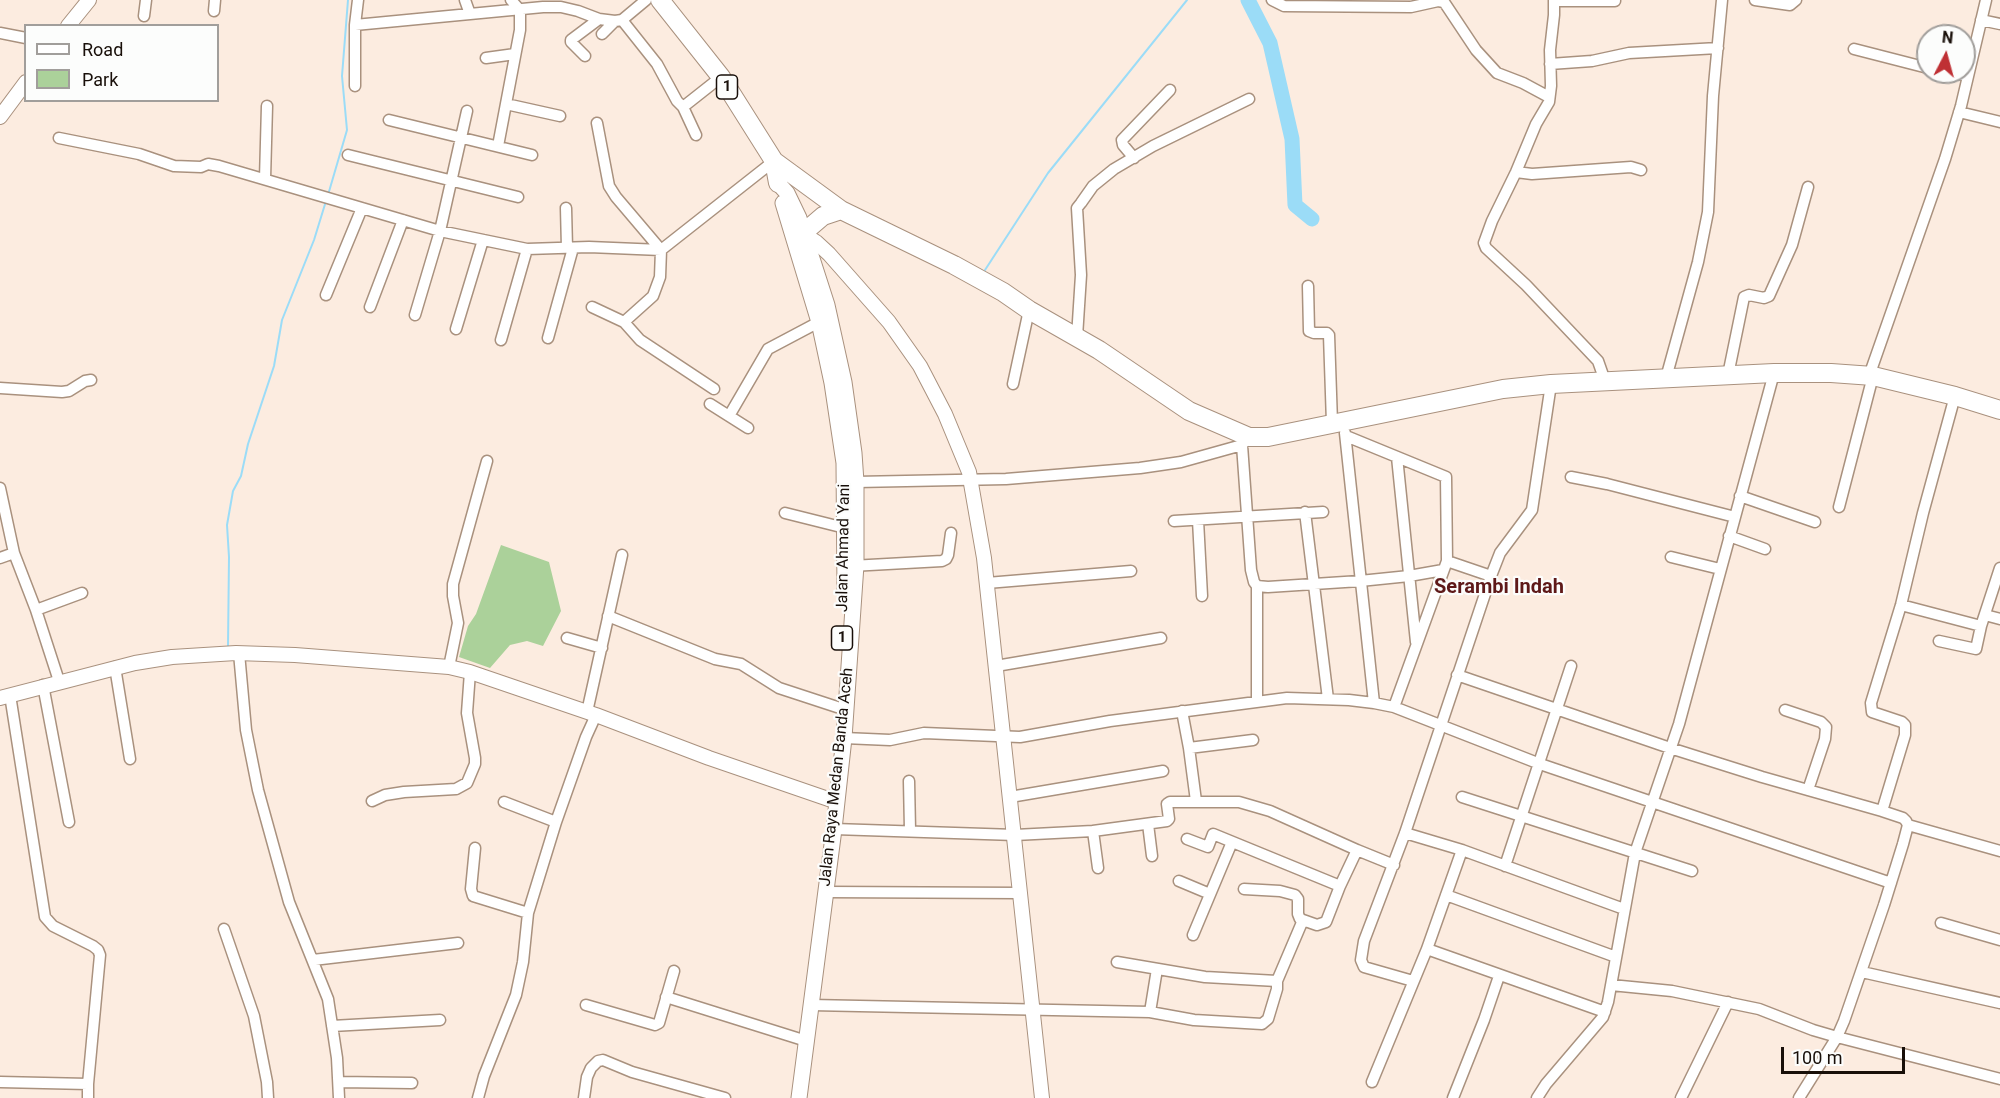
<!DOCTYPE html>
<html>
<head>
<meta charset="utf-8">
<style>
	body { margin:0 }
	#map { position:relative; width:2000px; height:1098px; overflow:hidden; background:#fcece0; font-family:Roboto,sans-serif }
	canvas { display:block }
	.legend { position:absolute; left:24px; top:24px; width:195px; height:78px; box-sizing:border-box; background:#fcfdfc; border:2px solid #a19e9b; margin:0; padding:8px 10px; list-style:none; font-size:18px; color:#180f09 }
	.legend li { display:flex; align-items:center; gap:12px; height:30px }
	.legend b { width:30px; border:2px solid #a19e9b }
	.north { position:absolute; left:1916px; top:24px; width:60px; height:60px; box-sizing:border-box; background:#fcfdfc; border:2px solid #a19e9b; border-radius:50%; rotate:6deg; font-size:16px; font-weight:700; line-height:24px; text-align:center; color:#180f09 }
	.north::after { content:''; display:block; margin:auto; width:21px; height:27px; background:#bf3034; clip-path:polygon(50% 0,100% 100%,50% 72%,0 100%) }
	.scale { position:absolute; left:1781px; top:1047px; width:124px; height:27px; box-sizing:border-box; border:3px solid #180f09; border-top:0; padding-left:8px; font-size:18px; line-height:21px; white-space:nowrap; color:#180f09; -webkit-text-stroke:4px #fcfdfc; paint-order:stroke }
</style>
</head>
<body>
<div id="map">
<canvas width="2000" height="1098"></canvas>
<ul class="legend">
<li><b style="height:8px;background:#fff"></b>Road</li>
<li><b style="height:16px;background:#abd19a"></b>Park</li>
</ul>
<div class="north">N</div>
<div class="scale">100 m</div>
</div>
<script>
const g = document.querySelector('canvas').getContext('2d');
g.lineJoin = 'round';
function fillPath(path, color) {
  g.fillStyle = color;
  g.fill(path, 'evenodd');
}
function toPath(rows) {
  const path = new Path2D();
  for (const r of rows) {
    path.moveTo(r[0], r[1]);
    for (let i = 2; i < r.length; i += 2) path.lineTo(r[i], r[i + 1]);
  }
  return path;
}
function trace(path, color, width, dash) {
  g.strokeStyle = color;
  g.lineWidth = width;
  g.lineCap = dash ? 'butt' : 'round';
  g.setLineDash(dash || []);
  g.stroke(path);
}
function label(font, color, halo, rows, align = 'center') {
  g.font = font + ' Roboto,sans-serif';
  g.lineWidth = 4.5;
  g.setLineDash([]);
  g.textBaseline = 'middle';
  g.strokeStyle = halo;
  g.fillStyle = color;
  for (const [text, x, y, turn = 0] of rows) {
    g.save();
    g.translate(x, y);
    g.rotate((+turn || 0) * Math.PI / 180);
    g.textAlign = isNaN(turn) ? turn : align;
    if (halo) g.strokeText(text, 0, 0);
    g.fillText(text, 0, 0);
    g.restore();
  }
}
fillPath(toPath([
	[501,545,549,562,561,611,543,646,527,641,510,645,490,668,459,657,468,626,476,614]
]), '#abd19a');
trace(toPath([
	[328,195,347,130,342,76,348,0],
	[985,270,1048,173,1187,0],
	[228,646,229,557,227,525,233,491,241,476,248,444,274,366,282,320,314,240,326,201]
]), '#9bdcf7', 2);
trace(toPath([
	[1248,0,1270,43,1292,139,1295,205,1312,219]
]), '#9bdcf7', 15);
const street = toPath([
	[465,0,470,14],
	[1272,0,1284,6,1411,7,1438,1,1444,2,1476,50,1497,73,1523,83,1549,97],
	[1554,0,1554,15,1550,50,1551,86,1549,102,1536,124,1516,172,1492,221,1484,243,1486,248,1526,285,1598,361,1605,381],
	[1755,0,1790,5,1796,0],
	[1554,1,1615,1],
	[214,11,215,0],
	[144,16,146,0],
	[622,20,657,64,677,101,683,107,696,135],
	[1981,20,2000,24],
	[355,25,543,7,561,7,578,11,599,19,615,21,622,20,646,0],
	[0,33,26,38],
	[602,34,615,21],
	[1854,49,1928,68],
	[585,56,571,42,571,40,599,19],
	[486,58,515,54],
	[1550,64,1592,61,1629,53,1718,48],
	[1948,72,1968,76],
	[355,86,355,25,358,0],
	[506,104,560,116],
	[683,107,721,77],
	[1959,112,2000,122],
	[389,120,532,155],
	[597,123,609,186,616,197,661,250,660,277,653,296,624,322],
	[59,138,139,154,174,166,201,167,208,164,219,166,440,231,527,249,589,247,661,250,774,161],
	[498,146,520,30,520,10,511,0],
	[348,155,518,197],
	[1134,158,1123,145,1122,140,1170,90],
	[1516,172,1532,174,1631,167,1641,170],
	[265,179,267,106],
	[566,208,567,248],
	[1308,286,1309,331,1314,333,1327,333,1329,335,1332,423],
	[326,295,362,208],
	[370,307,403,220],
	[592,307,624,322,640,340,714,389],
	[415,315,440,231,467,111],
	[456,329,483,240],
	[1077,337,1081,275,1077,208,1081,203,1093,186,1114,169,1153,146,1249,99],
	[548,338,573,248],
	[501,340,527,249],
	[1728,375,1744,297,1749,295,1764,298,1769,296,1792,245,1808,187],
	[1869,376,1945,159,1961,106,1986,0],
	[1666,378,1698,262,1708,212,1713,96,1722,0],
	[1013,384,1029,310],
	[0,388,62,392,69,391,85,381,91,380],
	[710,404,748,428],
	[729,416,768,349,819,322],
	[1345,433,1374,703],
	[1346,436,1446,477,1447,561,1394,707],
	[1242,445,1251,570,1254,582,1257,586,1268,587,1360,581,1409,576,1443,570],
	[1397,457,1416,642],
	[1571,477,1607,484,1735,517],
	[856,482,1006,479,1140,468,1181,462,1242,445,1249,437],
	[0,488,14,553,36,610,59,681],
	[1740,496,1815,522],
	[1839,507,1873,376],
	[1305,512,1328,699],
	[785,513,845,528],
	[1198,520,1202,596],
	[1174,521,1323,512],
	[1729,536,1765,549],
	[1671,557,1720,569],
	[0,558,14,553],
	[1447,561,1491,576],
	[851,566,942,561,946,559,948,555,951,533],
	[987,583,1131,571],
	[1257,586,1257,701],
	[1901,605,1981,626],
	[36,610,82,593],
	[1985,615,2000,619],
	[608,616,715,659,741,664,779,688,837,707],
	[567,638,602,648],
	[1939,641,1976,649,1981,626,2000,568],
	[239,653,246,730,258,790,289,902,328,999,337,1058,339,1098],
	[996,666,1161,638],
	[115,667,130,759],
	[449,667,458,623,453,596,453,584,487,461],
	[1457,675,1670,748,1762,777,1882,811,1903,818,1906,821,1908,825,1903,844,1884,905,1844,1021,1837,1037,1799,1098],
	[43,685,69,822],
	[10,695,45,917,53,926,93,946,98,950,100,955,88,1084],
	[1785,710,1821,722,1826,727,1825,739,1808,790],
	[1182,711,1189,748,1196,801],
	[587,712,622,555],
	[844,738,890,740,924,733,1020,737,1110,721,1287,698,1349,700,1374,703,1394,707,1540,764,1891,883],
	[1189,748,1253,740],
	[909,781,910,830],
	[1010,797,1163,771],
	[1462,797,1692,871],
	[372,801,385,795,404,792,456,789,467,783,475,764,475,758,467,713,470,672],
	[504,802,556,822],
	[1882,811,1905,735,1905,725,1902,722,1872,712,1871,703,1901,605,1923,513,1955,396],
	[1148,824,1152,856],
	[1908,825,2000,851],
	[834,829,1015,835,1093,831,1167,821,1169,819,1167,804,1170,802,1239,802,1270,811,1357,850,1340,886,1213,834,1208,847,1187,839],
	[1093,831,1098,868],
	[1405,833,1462,850,1624,909],
	[475,848,471,889,473,896,528,913],
	[1357,850,1394,865],
	[1505,866,1571,666],
	[1179,881,1210,894],
	[1244,889,1280,891,1295,895,1298,899,1298,914,1300,919,1317,925,1326,922,1340,886],
	[826,892,1020,893],
	[1446,895,1616,957],
	[1941,923,2000,940],
	[224,929,254,1016,267,1082,268,1098],
	[1193,935,1232,842],
	[1427,949,1605,1012],
	[313,960,458,943],
	[1117,962,1205,977,1277,981],
	[1862,972,2000,1003],
	[1413,981,1364,967,1361,960,1364,941,1405,833,1491,576,1500,553,1532,510,1551,384],
	[1611,985,1672,991,1759,1009,1813,1030,1837,1037,2000,1079],
	[666,997,800,1039],
	[586,1005,655,1025,659,1023,674,971],
	[811,1005,1150,1012,1194,1020,1262,1024,1268,1019,1277,989,1277,981,1303,920],
	[1150,1012,1157,969],
	[332,1026,440,1020],
	[0,1082,88,1084,88,1098],
	[339,1082,412,1083],
	[1372,1082,1427,949,1462,850],
	[478,1098,484,1076,516,995,523,962,528,913,556,822,586,737,596,715],
	[584,1098,587,1077,591,1068,598,1061,603,1060,632,1072,725,1098],
	[1453,1098,1484,1020,1499,976],
	[1537,1098,1546,1084,1603,1017,1608,1002,1635,853,1679,724,1774,373],
	[1681,1098,1728,1002]
]);
const secondary = toPath([
	[68,26,89,0],
	[0,117,26,82],
	[805,235,816,242,829,254,889,322,920,366,945,414,969,472,984,558,1042,1098],
	[0,698,135,663,172,657,236,653,295,655,449,667,470,672,596,715,709,758,837,802]
]);
const primary = toPath([
	[778,183,787,193,799,218,827,305,844,382,854,453,856,482,856,565,844,738,834,829,799,1098],
	[783,203,819,322,832,383,844,463,845,591]
]);
const highway = toPath([
	[660,0,721,77,774,161,778,183],
	[774,161,841,210,954,265,1003,292,1029,310,1099,350,1189,411,1249,437,1268,437,1503,389,1551,384,1774,373,1831,373,1873,376,1955,396,2000,410],
	[805,235,809,228,823,216,841,210]
]);
trace(street, '#a9917e', 13);
trace(secondary, '#a9917e', 16);
trace(primary, '#a9917e', 17);
trace(highway, '#a9917e', 20);
trace(street, '#fff', 10);
trace(secondary, '#fff', 14);
trace(primary, '#fff', 15);
trace(highway, '#fff', 18);
for (const [x, y, w] of [
	[727,87,21],
	[842,638,21]
]) {
  const box = new Path2D();
  box.roundRect(x - w / 2, y - 12, w, 24, 4.5);
  g.fillStyle = '#fcfdfc';
  g.fill(box);
  trace(box, '#180f09', 1.5);
}
label('bold 15px', '#180f09', null, [
	["1",727,87],
	["1",842,638]
]);
label('16px', '#180f09', '#fcfdfc', [
	["Jalan Ahmad Yani",844,548,-89],
	["Jalan Raya Medan Banda Aceh",837,777,-84]
]);
label('bold 20px', '#5e1919', '#fcfdfc', [
	["Serambi Indah",1499,588]
]);
</script>
</body>
</html>
